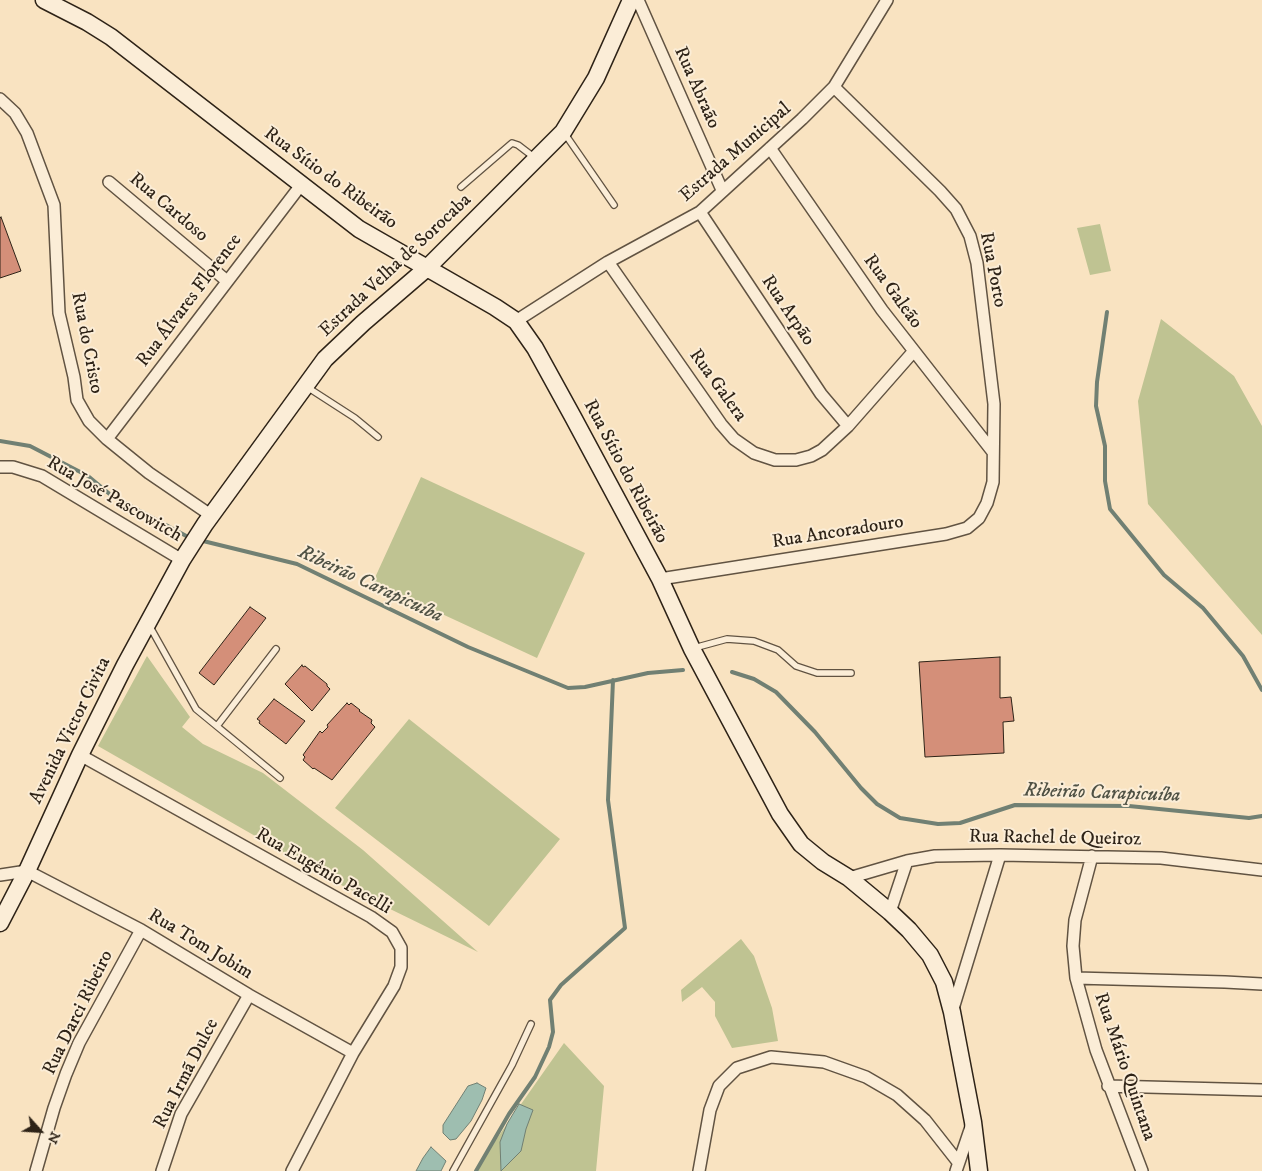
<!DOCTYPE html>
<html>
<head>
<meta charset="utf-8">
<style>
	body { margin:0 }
	#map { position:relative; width:1262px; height:1171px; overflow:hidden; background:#f9e3c1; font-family:"IM FELL DW Pica",serif }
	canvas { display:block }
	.north { position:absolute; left:15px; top:1106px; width:50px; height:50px; -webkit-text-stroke:4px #fbedd7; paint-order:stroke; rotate:116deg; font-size:14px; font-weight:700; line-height:20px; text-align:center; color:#2e2317 }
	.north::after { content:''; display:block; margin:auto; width:18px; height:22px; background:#2e2317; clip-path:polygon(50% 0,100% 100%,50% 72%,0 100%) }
</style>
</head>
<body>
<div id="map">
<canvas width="1262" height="1171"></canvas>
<div class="north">N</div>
</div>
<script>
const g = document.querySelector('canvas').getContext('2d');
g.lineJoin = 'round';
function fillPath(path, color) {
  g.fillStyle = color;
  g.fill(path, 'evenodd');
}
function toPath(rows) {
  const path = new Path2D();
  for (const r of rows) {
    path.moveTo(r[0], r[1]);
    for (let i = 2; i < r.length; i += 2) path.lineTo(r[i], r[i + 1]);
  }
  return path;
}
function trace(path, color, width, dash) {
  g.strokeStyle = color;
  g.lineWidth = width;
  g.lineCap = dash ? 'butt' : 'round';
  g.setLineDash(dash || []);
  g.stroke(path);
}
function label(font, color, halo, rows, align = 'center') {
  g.font = font + ' "IM FELL DW Pica",serif';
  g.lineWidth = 4;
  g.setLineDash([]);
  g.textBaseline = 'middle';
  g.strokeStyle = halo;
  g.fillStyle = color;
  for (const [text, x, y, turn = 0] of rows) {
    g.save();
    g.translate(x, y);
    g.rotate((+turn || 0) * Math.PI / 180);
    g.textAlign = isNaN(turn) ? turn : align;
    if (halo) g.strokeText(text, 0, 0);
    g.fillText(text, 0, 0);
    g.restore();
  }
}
fillPath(toPath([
	[1100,224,1111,271,1090,275,1077,228],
	[1161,319,1234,376,1262,426,1262,635,1148,504,1138,401],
	[421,477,585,553,537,658,373,582],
	[147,656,190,717,182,727,203,744,263,773,363,850,478,952,339,884,98,746],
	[409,719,560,839,489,926,335,808],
	[741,939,754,956,772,1008,778,1041,732,1048,715,1016,715,1002,702,987,682,1002,681,990],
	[564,1043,604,1086,596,1171,474,1171]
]), '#bfc392');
const water = toPath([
	[477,1083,486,1088,482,1100,471,1121,456,1139,450,1140,443,1133,443,1125,468,1086,477,1083],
	[519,1104,533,1110,526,1129,521,1151,501,1171,500,1142,507,1124,519,1104],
	[431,1147,446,1161,441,1171,416,1171,423,1158,431,1147]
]);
fillPath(water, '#9ebeb0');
trace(water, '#718073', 1);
trace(toPath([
	[1107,312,1097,382,1096,406,1105,446,1105,481,1110,509,1164,575,1203,608,1243,656,1262,690],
	[0,441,30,446,88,476,112,496,190,538],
	[199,540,297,564,468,647,568,688,585,687,648,673,683,670],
	[732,672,754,679,776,692,815,732,861,788,877,804,900,818,938,824,960,823,1015,805,1129,806,1249,818,1262,816],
	[476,1171,509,1114,535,1077,549,1047,553,1032,550,1000,561,985,625,928,608,800,613,680]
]), '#718073', 4);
const building = toPath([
	[1,217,21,271,0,278,0,218,1,217],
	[250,607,266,618,214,685,199,673,250,607],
	[1000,657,1000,698,1011,697,1014,721,1003,722,1004,753,925,757,919,662,1000,657],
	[302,665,303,667,305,666,327,684,327,686,330,689,312,711,285,684,302,665],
	[274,699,305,721,286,744,259,723,260,721,257,719,274,699],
	[347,703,349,705,351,703,360,710,359,711,372,720,371,723,375,727,332,780,314,768,313,769,303,760,305,757,303,755,320,731,322,733,328,727,327,725,347,703]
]);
fillPath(building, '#d48f79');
trace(building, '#2e2317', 1);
const service = toPath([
	[565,134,614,205],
	[461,187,512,143,518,145,535,158],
	[307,387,355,418,378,437],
	[149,625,196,709,280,778],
	[694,648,727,639,754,641,778,650,796,666,817,673,851,673],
	[217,726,276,649],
	[453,1171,512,1065,531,1024]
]);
const minor = toPath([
	[638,0,722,190],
	[0,99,15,113,27,133,54,205,59,313,74,377,77,400,89,421,107,439,149,473,212,516],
	[770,148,882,310,993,452],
	[109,182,227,281],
	[700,212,821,394,848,426],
	[608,262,721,424,734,439,754,453,775,460,796,460,811,456,822,450,848,426,913,352],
	[516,321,608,262,700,212,802,119,834,87,887,0],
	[107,439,301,185],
	[0,467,13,467,42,476,182,560],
	[660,579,946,534,967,528,979,518,987,503,993,482,994,404,977,263,970,236,956,209,940,191,834,87],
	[80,755,371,917,392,932,401,948,401,967,394,986,353,1053,292,1171],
	[1092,856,1075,920,1073,946,1076,978,1096,1050,1142,1171],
	[0,875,27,871,141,930,249,995,353,1053],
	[849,878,907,861,935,856,1000,855,1161,858,1262,870],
	[890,912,907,861],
	[1076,978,1225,982,1262,984],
	[952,1012,1000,855],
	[1108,1086,1262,1090],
	[36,1171,54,1108,66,1074,79,1043,141,930],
	[162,1171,181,1114,249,995],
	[699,1171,710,1110,719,1086,737,1068,771,1057,824,1062,866,1077,897,1095,925,1120,958,1162],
	[956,1171,972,1124]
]);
const secondary = toPath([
	[44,0,87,22,111,37,359,229,495,307,516,321,535,348,573,417,660,579,692,649,780,814,801,844,823,862,849,878,890,912,909,930,930,955,944,982,952,1012,973,1122,979,1171],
	[0,923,27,871,80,755,125,665,182,560,205,524,325,359,363,323,427,268,563,132,596,78,631,0]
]);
trace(service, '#615342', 8);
trace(minor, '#615342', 14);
trace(secondary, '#2e2317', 19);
trace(service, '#fbedd7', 5.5);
trace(minor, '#fbedd7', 11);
trace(secondary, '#fbedd7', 16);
label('19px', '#2e2317', '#fbedd7', [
	["Rua Abraão",696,88,66],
	["Estrada Municipal",736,153,-41],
	["Rua Sítio do Ribeirão",330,179,36],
	["Rua Cardoso",168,208,40],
	["Estrada Velha de Sorocaba",396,266,-43],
	["Rua Porto",992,270,79],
	["Rua Galeão",892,292,54],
	["Rua Álvares Florence",190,301,-53],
	["Rua Arpão",787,311,56],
	["Rua do Cristo",86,343,79],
	["Rua Galera",717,386,54],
	["Rua Sítio do Ribeirão",625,472,62],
	["Rua José Pascowitch",114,500,30],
	["Rua Ancoradouro",838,533,-9],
	["Avenida Victor Civita",71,731,-64],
	["Rua Rachel de Queiroz",1055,839,1],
	["Rua Eugênio Pacelli",323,872,30],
	["Rua Tom Jobim",200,945,31],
	["Rua Darci Ribeiro",79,1013,-64],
	["Rua Mário Quintana",1124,1067,71],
	["Rua Irmã Dulce",187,1074,-63]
]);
label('italic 20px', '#505245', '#fbedd7', [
	["Ribeirão Carapicuíba",370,585,25],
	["Ribeirão Carapicuíba",1102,794,2]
]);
</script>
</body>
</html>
